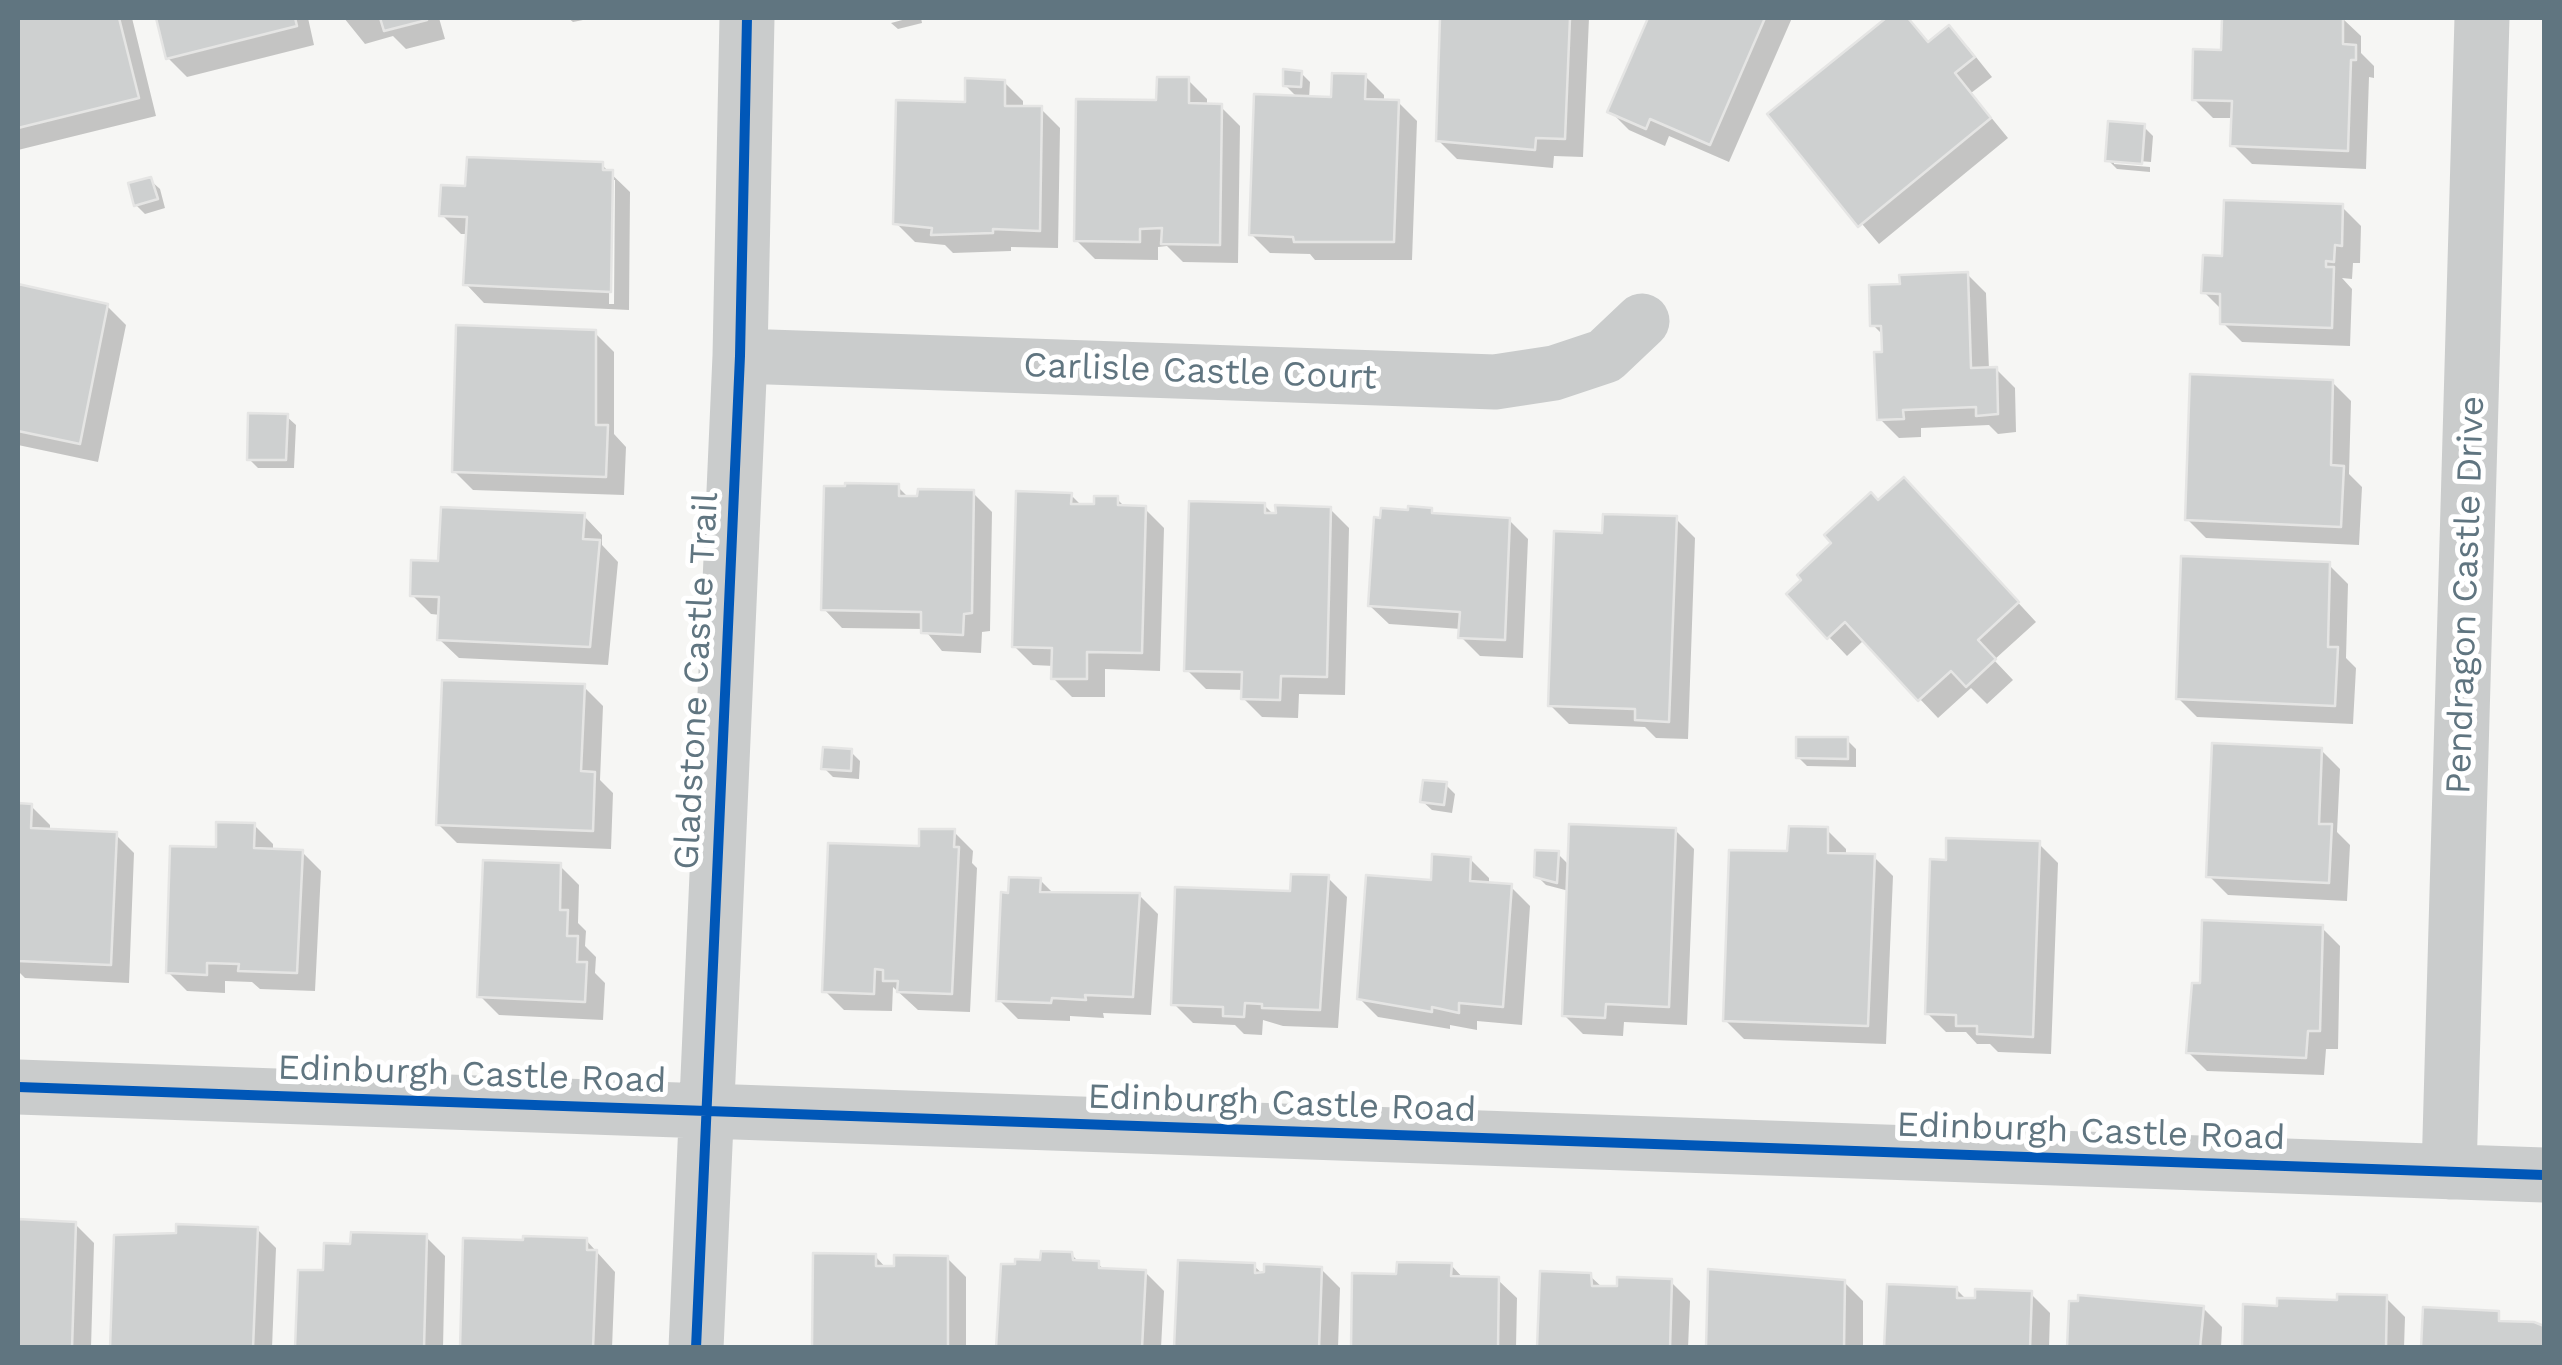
<!DOCTYPE html>
<html>
<head>
<meta charset="utf-8">
<style>
	body { margin:0 }
	#map { position:relative; width:2562px; height:1365px; overflow:hidden; background:#f6f6f4; font-family:"Work Sans",sans-serif }
	canvas { display:block }
	.frame { position:absolute; inset:0; border:20px solid #607580; pointer-events:none }
</style>
</head>
<body>
<div id="map">
<canvas width="2562" height="1365"></canvas>
<div class="frame"></div>
</div>
<script>
const g = document.querySelector('canvas').getContext('2d');
g.lineJoin = 'round';
function fillPath(path, color) {
  g.fillStyle = color;
  g.fill(path, 'evenodd');
}
function toPath(rows) {
  const path = new Path2D();
  for (const r of rows) {
    path.moveTo(r[0], r[1]);
    for (let i = 2; i < r.length; i += 2) path.lineTo(r[i], r[i + 1]);
  }
  return path;
}
function trace(path, color, width, dash) {
  g.strokeStyle = color;
  g.lineWidth = width;
  g.lineCap = dash ? 'butt' : 'round';
  g.setLineDash(dash || []);
  g.stroke(path);
}
function label(font, color, halo, rows, align = 'center') {
  g.font = font + ' "Work Sans",sans-serif';
  g.lineWidth = 10;
  g.setLineDash([]);
  g.textBaseline = 'middle';
  g.strokeStyle = halo;
  g.fillStyle = color;
  for (const [text, x, y, turn = 0] of rows) {
    g.save();
    g.translate(x, y);
    g.rotate((+turn || 0) * Math.PI / 180);
    g.textAlign = isNaN(turn) ? turn : align;
    if (halo) g.strokeText(text, 0, 0);
    g.fillText(text, 0, 0);
    g.restore();
  }
}
fillPath(toPath([
	[18,18,132,18,156,116,18,150],
	[159,18,308,18,314,45,187,77,168,58],
	[344,18,439,18,445,39,406,49,393,36,365,44],
	[568,18,593,18,573,22],
	[910,18,921,18,922,23,898,29,891,23],
	[1443,18,1589,18,1583,157,1554,156,1553,168,1457,159,1438,140],
	[1651,18,1792,18,1729,162,1669,136,1665,146,1629,130,1610,111],
	[1890,18,1906,18,1930,44,1949,29,1968,47,1992,77,1971,93,2008,138,1879,244,1770,115],
	[2224,18,2342,18,2361,36,2361,53,2374,66,2374,78,2369,77,2366,169,2252,164,2233,145,2234,118,2213,118,2194,99,2224,52],
	[1301,73,1310,82,1309,99,1333,100,1365,76,1384,95,1384,102,1398,102,1417,121,1412,260,1315,260,1310,254,1270,253,1251,234,1299,99,1285,85],
	[1188,80,1207,99,1207,106,1221,107,1240,126,1238,263,1183,262,1167,246,1158,247,1158,260,1095,259,1076,240,1159,103],
	[1004,82,1023,101,1023,108,1041,109,1060,128,1058,248,1011,247,1011,251,953,253,945,245,915,242,896,223,967,104],
	[2144,127,2153,136,2151,162,2114,159,2114,164,2150,167,2150,172,2117,169,2108,160],
	[602,165,630,192,629,310,484,303,466,284,468,234,461,234,442,215,468,189],
	[610,180,615,180,614,304,609,304],
	[150,180,160,189,165,208,145,214,136,205],
	[2342,207,2361,226,2360,263,2353,263,2352,279,2342,278,2352,289,2350,346,2242,342,2223,323,2223,311,2204,292,2224,259],
	[1967,274,1986,293,1989,370,1996,369,2015,388,2016,432,1998,434,1989,425,1921,428,1921,437,1899,438,1880,419,1884,336,1873,325],
	[18,287,107,306,126,325,98,462,18,445],
	[595,333,614,352,614,434,626,447,624,495,473,490,454,471],
	[2332,382,2351,401,2349,474,2362,487,2359,545,2206,538,2187,519],
	[286,416,296,425,294,468,258,468,249,459],
	[898,487,909,498,973,493,992,512,990,631,982,632,981,653,942,651,924,629,842,628,824,609],
	[1071,495,1082,506,1117,499,1126,508,1145,509,1164,528,1160,671,1105,669,1105,697,1072,697,1053,678,1054,666,1033,665,1014,646],
	[1922,499,2036,622,1994,660,2013,680,1987,704,1971,688,1938,718,1864,640,1847,656,1829,637,1879,503],
	[1264,505,1279,520,1330,509,1349,528,1345,695,1299,694,1298,718,1262,717,1243,698,1244,690,1206,689,1187,670],
	[1431,511,1436,516,1509,520,1528,539,1523,658,1480,656,1461,637,1461,629,1389,624,1370,606],
	[584,516,602,535,602,545,618,562,608,665,459,658,440,640,441,615,431,614,412,595,441,564],
	[1676,519,1695,538,1688,739,1656,738,1645,727,1569,724,1550,705,1605,535],
	[2329,565,2348,584,2346,658,2356,668,2353,724,2197,717,2178,698],
	[584,687,603,706,600,780,613,793,611,849,457,843,438,824],
	[1847,740,1856,749,1856,767,1807,766,1798,757],
	[2321,750,2340,769,2337,832,2350,845,2347,901,2228,895,2209,876],
	[851,752,860,761,859,779,833,777,824,768],
	[1446,785,1455,794,1452,813,1432,810,1422,801],
	[18,806,31,806,50,825,50,831,115,834,134,853,129,983,25,978,18,971],
	[254,825,273,844,273,851,302,852,321,871,315,991,260,989,252,982,225,981,225,993,187,991,168,972,218,850],
	[1675,830,1694,849,1687,1025,1624,1022,1623,1036,1583,1034,1564,1015,1569,891,1546,885,1537,876,1558,854,1570,866],
	[1827,830,1846,849,1846,856,1874,857,1893,876,1886,1044,1744,1039,1725,1020,1790,854],
	[954,832,973,851,972,863,977,868,970,1012,918,1010,893,987,892,1011,844,1010,825,991,921,849],
	[2039,844,2058,863,2051,1054,1998,1052,1990,1044,1977,1044,1966,1032,1946,1032,1927,1013,1948,862],
	[1470,859,1489,878,1489,885,1511,887,1530,906,1522,1025,1477,1021,1477,1030,1450,1025,1450,1029,1378,1017,1359,998,1433,883],
	[560,866,579,885,578,923,586,931,585,946,596,957,595,973,605,983,603,1020,499,1015,480,996],
	[1328,878,1347,897,1338,1028,1283,1026,1263,1020,1262,1035,1244,1034,1235,1025,1193,1023,1174,1004,1293,894],
	[1040,880,1056,896,1139,895,1158,914,1151,1015,1103,1013,1104,1018,1070,1016,1070,1021,1018,1019,999,1000,1011,895],
	[2321,927,2340,946,2338,1049,2326,1049,2324,1075,2207,1071,2188,1052,2202,985],
	[18,1222,75,1224,94,1243,91,1348,18,1348],
	[257,1229,276,1248,272,1348,112,1348,178,1235],
	[426,1237,445,1256,443,1348,298,1348,326,1273,353,1247],
	[586,1240,615,1272,612,1348,462,1348],
	[1071,1254,1080,1263,1098,1264,1105,1270,1145,1272,1164,1291,1161,1348,999,1348,1043,1262],
	[875,1256,887,1269,947,1258,966,1277,966,1348,814,1348],
	[1451,1265,1464,1279,1498,1280,1517,1298,1516,1348,1353,1348,1399,1276],
	[1254,1266,1267,1278,1321,1269,1340,1288,1338,1348,1177,1348],
	[1590,1276,1603,1288,1671,1282,1690,1301,1688,1348,1540,1348],
	[1844,1282,1863,1301,1863,1348,1709,1348],
	[1956,1289,1968,1301,2031,1294,2050,1313,2049,1348,1887,1348],
	[2386,1298,2405,1317,2404,1348,2244,1348,2279,1308,2279,1301],
	[2203,1308,2222,1327,2221,1348,2069,1348]
]), '#0003');
const building = toPath([
	[18,18,119,18,139,98,18,128,18,18],
	[156,18,295,18,297,26,166,59,156,18],
	[380,18,427,18,427,20,384,31,380,18],
	[1440,18,1570,18,1565,139,1536,138,1535,150,1436,141,1440,18],
	[1648,18,1765,18,1710,145,1650,119,1646,129,1607,112,1648,18],
	[1886,18,1908,18,1928,42,1949,25,1975,57,1955,73,1991,118,1858,227,1767,114,1886,18],
	[2222,18,2343,18,2343,44,2356,45,2356,60,2351,60,2348,151,2230,146,2232,101,2192,100,2193,49,2221,50,2222,18],
	[1283,69,1302,71,1301,87,1283,86,1283,69],
	[1332,73,1366,74,1365,99,1399,100,1394,242,1294,242,1293,237,1249,235,1254,94,1331,97,1332,73],
	[1157,77,1189,77,1189,103,1222,104,1220,245,1161,244,1162,228,1140,229,1140,242,1074,241,1076,99,1156,100,1157,77],
	[965,78,1005,80,1005,106,1042,106,1040,231,993,229,993,233,931,235,932,228,893,224,896,100,965,102,965,78],
	[2108,121,2145,124,2142,164,2105,161,2108,121],
	[467,157,603,162,603,170,613,170,611,292,463,285,467,217,439,216,441,185,465,186,467,157],
	[151,177,158,199,134,206,128,183,151,177],
	[2224,200,2343,204,2342,246,2335,245,2334,262,2326,261,2326,267,2334,267,2332,328,2220,324,2220,294,2201,293,2203,255,2222,256,2224,200],
	[1968,272,1971,368,1997,367,1998,414,1976,416,1976,407,1903,410,1904,419,1877,420,1874,352,1882,352,1881,326,1870,326,1869,285,1900,284,1899,275,1968,272],
	[18,284,108,304,80,444,18,431,18,284],
	[456,325,596,330,596,425,608,425,606,477,452,472,456,325],
	[2190,374,2333,380,2331,465,2344,466,2341,527,2185,520,2190,374],
	[248,413,288,414,286,460,247,460,248,413],
	[1904,477,2019,602,1978,640,1996,659,1966,687,1951,671,1918,701,1845,622,1827,639,1786,594,1801,580,1797,575,1831,543,1824,535,1871,492,1878,500,1904,477],
	[845,483,899,484,899,496,917,496,918,489,974,490,972,613,964,614,963,635,921,633,921,612,821,610,824,486,845,486,845,483],
	[1016,491,1072,493,1071,504,1094,504,1094,496,1118,496,1118,505,1146,506,1142,653,1087,652,1087,679,1051,679,1052,648,1012,647,1016,491],
	[1189,501,1265,503,1265,513,1276,513,1275,505,1331,507,1327,677,1281,676,1280,700,1241,699,1242,672,1184,671,1189,501],
	[1408,506,1432,508,1432,513,1510,518,1505,640,1458,638,1460,612,1368,606,1374,517,1380,518,1381,508,1408,510,1408,506],
	[441,507,585,513,583,539,600,540,590,647,437,640,439,597,410,596,411,560,438,561,441,507],
	[1603,514,1677,516,1669,722,1635,720,1635,709,1548,706,1554,531,1602,533,1603,514],
	[2181,556,2330,562,2328,647,2338,647,2335,706,2176,699,2181,556],
	[442,680,585,684,581,771,595,772,593,831,436,825,442,680],
	[1796,737,1848,737,1848,759,1796,758,1796,737],
	[2212,743,2322,748,2319,824,2332,824,2329,883,2206,877,2212,743],
	[823,747,852,749,851,771,821,769,823,747],
	[1423,780,1447,782,1444,805,1420,802,1423,780],
	[18,803,32,804,31,828,117,832,111,965,18,961,18,803],
	[216,822,255,823,254,848,303,850,297,973,238,971,239,964,207,963,207,975,166,973,170,846,216,847,216,822],
	[1569,824,1676,828,1669,1007,1606,1004,1605,1018,1562,1016,1569,824],
	[1789,826,1828,827,1828,853,1875,854,1868,1026,1723,1021,1729,850,1787,851,1789,826],
	[919,829,955,829,954,847,959,847,952,994,897,992,898,981,883,981,883,970,875,969,874,994,822,992,828,843,919,846,919,829],
	[1946,838,2040,841,2033,1037,1977,1034,1977,1026,1956,1026,1956,1015,1925,1014,1930,859,1946,860,1946,838],
	[1535,850,1559,851,1557,883,1534,877,1535,850],
	[1432,854,1471,857,1470,881,1512,884,1503,1007,1459,1003,1459,1013,1432,1007,1432,1012,1357,999,1366,875,1431,880,1432,854],
	[483,860,561,863,560,910,568,910,567,936,578,936,577,962,587,962,585,1002,477,997,483,860],
	[1291,874,1329,875,1320,1010,1262,1008,1262,1004,1245,1003,1244,1017,1223,1016,1223,1007,1171,1005,1175,887,1290,891,1291,874],
	[1009,877,1041,878,1040,892,1140,893,1133,997,1085,995,1086,1000,1052,998,1051,1003,996,1001,1001,892,1008,893,1009,877],
	[2202,920,2323,925,2320,1031,2308,1031,2306,1058,2186,1053,2192,983,2200,983,2202,920],
	[18,1219,76,1222,72,1348,18,1348,18,1219],
	[176,1224,258,1227,253,1348,110,1348,114,1235,176,1233,176,1224],
	[351,1232,427,1234,424,1348,295,1348,298,1270,323,1270,324,1243,350,1244,351,1232],
	[523,1236,587,1238,587,1250,597,1250,593,1348,460,1348,463,1238,523,1240,523,1236],
	[1041,1251,1072,1252,1073,1260,1099,1261,1099,1268,1146,1270,1142,1348,996,1348,1001,1264,1015,1264,1015,1259,1040,1260,1041,1251],
	[813,1253,876,1254,876,1266,894,1266,894,1255,948,1256,948,1348,812,1348,813,1253],
	[1178,1260,1255,1263,1255,1273,1264,1272,1264,1264,1322,1267,1319,1348,1174,1348,1178,1260],
	[1397,1262,1452,1263,1451,1276,1499,1277,1498,1348,1351,1348,1352,1273,1396,1274,1397,1262],
	[1708,1269,1845,1280,1844,1348,1706,1348,1708,1269],
	[1540,1271,1591,1273,1592,1286,1617,1286,1617,1277,1672,1279,1670,1348,1537,1348,1540,1271],
	[1887,1284,1957,1287,1957,1298,1975,1298,1975,1289,2032,1291,2030,1348,1884,1348,1887,1284],
	[2337,1294,2387,1295,2386,1348,2242,1348,2243,1304,2277,1306,2277,1298,2337,1300,2337,1294],
	[2078,1295,2204,1306,2200,1348,2067,1348,2069,1301,2078,1301,2078,1295],
	[2423,1307,2499,1311,2499,1321,2534,1322,2544,1326,2544,1348,2421,1348,2423,1307]
]);
fillPath(building, '#ced0d0');
trace(building, '#e5e5e4', 2.5);
trace(toPath([
	[740,356,1495,382,1554,373,1605,356,1642,321],
	[18,1087,2544,1175],
	[2449,1172,2482,18],
	[696,1348,740,356,747,18]
]), '#cacccc', 55);
trace(toPath([
	[18,1087,2544,1175],
	[696,1348,740,356,747,18]
]), '#0057b8', 10);
label('35px', '#607580', '#fff', [
	["Carlisle Castle Court",1200,372,2],
	["Pendragon Castle Drive",2466,595,-88],
	["Gladstone Castle Trail",697,681,-87],
	["Edinburgh Castle Road",472,1075,2],
	["Edinburgh Castle Road",1282,1104,2],
	["Edinburgh Castle Road",2091,1132,2]
]);
</script>
</body>
</html>
